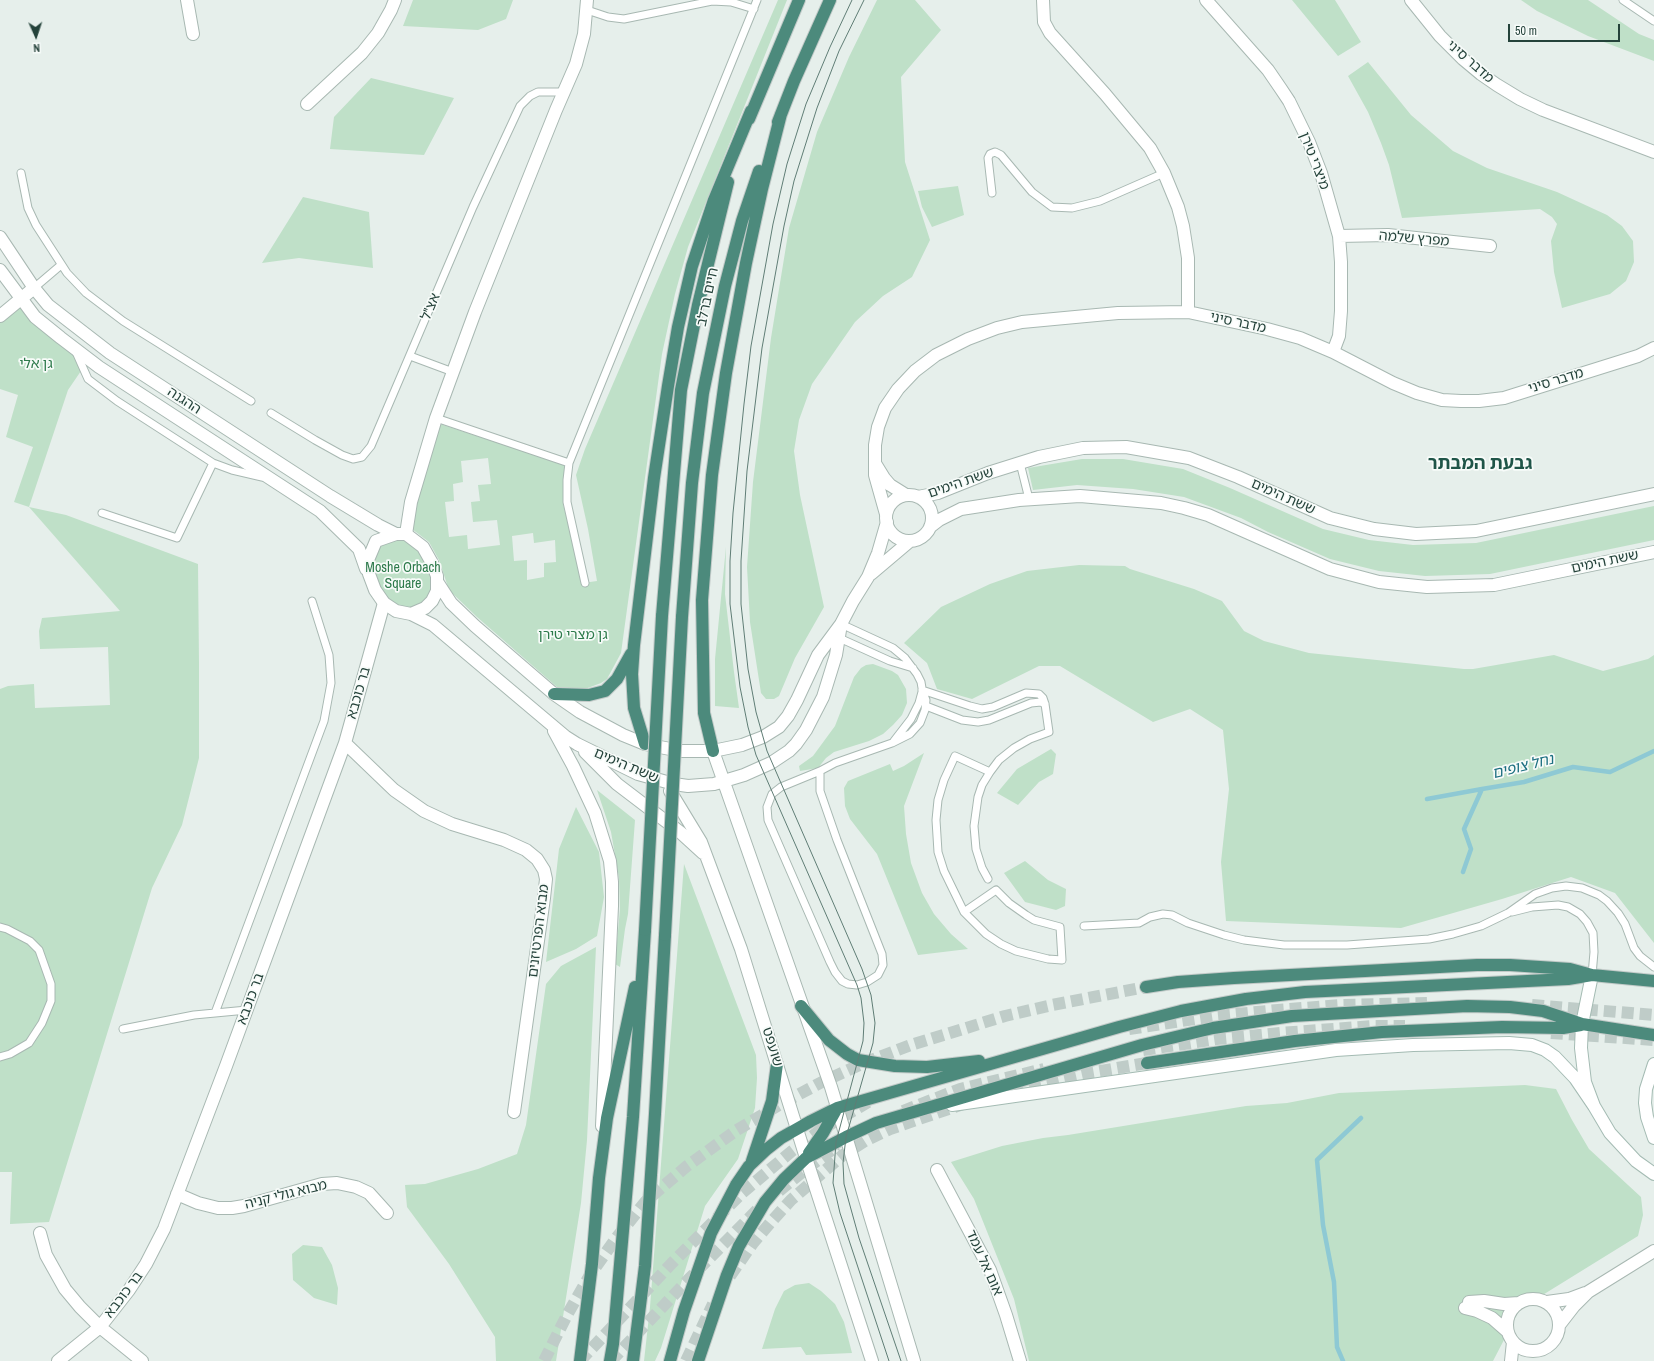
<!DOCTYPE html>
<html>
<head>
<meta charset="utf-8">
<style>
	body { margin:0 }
	#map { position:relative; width:1654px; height:1361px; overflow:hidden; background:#e6efeb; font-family:"Archivo Narrow",sans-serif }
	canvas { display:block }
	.north { position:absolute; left:16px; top:16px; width:40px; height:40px; -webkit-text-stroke:3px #f7fbf9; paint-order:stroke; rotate:177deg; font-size:11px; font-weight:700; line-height:16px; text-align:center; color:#24423a }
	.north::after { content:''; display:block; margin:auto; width:14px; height:18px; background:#24423a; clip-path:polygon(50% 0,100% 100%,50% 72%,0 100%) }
	.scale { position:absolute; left:1508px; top:24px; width:112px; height:18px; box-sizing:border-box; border:2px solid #24423a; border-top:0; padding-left:5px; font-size:12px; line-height:14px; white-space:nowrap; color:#24423a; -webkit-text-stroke:3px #f7fbf9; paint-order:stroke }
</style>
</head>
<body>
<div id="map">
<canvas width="1654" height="1361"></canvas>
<div class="north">N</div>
<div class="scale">50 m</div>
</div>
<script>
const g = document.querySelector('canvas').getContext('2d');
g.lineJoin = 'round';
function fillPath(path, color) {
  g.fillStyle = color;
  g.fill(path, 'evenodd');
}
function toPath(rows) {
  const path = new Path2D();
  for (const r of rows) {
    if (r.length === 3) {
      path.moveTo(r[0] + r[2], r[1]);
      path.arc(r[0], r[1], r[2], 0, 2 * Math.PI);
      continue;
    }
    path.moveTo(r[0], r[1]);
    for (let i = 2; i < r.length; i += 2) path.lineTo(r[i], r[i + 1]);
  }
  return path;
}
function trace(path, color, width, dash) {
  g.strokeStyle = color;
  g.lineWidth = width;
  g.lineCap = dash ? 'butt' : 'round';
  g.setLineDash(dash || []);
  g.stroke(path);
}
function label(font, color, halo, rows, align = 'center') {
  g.font = font + ' "Archivo Narrow","Noto Sans Hebrew",sans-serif';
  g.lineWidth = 3.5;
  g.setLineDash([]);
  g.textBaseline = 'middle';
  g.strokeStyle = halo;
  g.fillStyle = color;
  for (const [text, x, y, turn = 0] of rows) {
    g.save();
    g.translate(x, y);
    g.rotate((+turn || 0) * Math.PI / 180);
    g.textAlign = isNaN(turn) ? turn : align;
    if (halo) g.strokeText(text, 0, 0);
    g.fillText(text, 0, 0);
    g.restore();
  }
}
fillPath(toPath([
	[413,0,513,0,506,19,478,30,403,26],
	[778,0,787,0,688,247,675,294,662,354,621,653,607,679,601,683,585,689,557,687,477,617,449,590,439,560,429,542,412,529,417,500,432,445,440,424,566,465,563,480,563,504,583,583,597,581,588,529,576,475,585,449],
	[488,458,491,484,478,485,480,501,471,502,473,522,497,520,500,545,468,549,467,535,449,537,445,502,454,501,453,484,463,482,461,461],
	[533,533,534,543,555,540,556,562,544,563,544,577,527,580,527,560,514,561,512,536],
	[877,0,915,0,941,30,901,77,905,162,930,240,912,277,883,296,855,322,812,384,799,420,794,451,800,495,824,607,795,658,779,696,774,699,766,699,761,693,750,622,747,567,753,482,771,338,789,228,817,132,849,57],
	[1292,0,1335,0,1361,42,1338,56],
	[1521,0,1588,0,1639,34,1654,40,1654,61,1588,36,1537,11],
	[1368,62,1411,115,1453,151,1487,168,1557,192,1607,215,1622,226,1633,241,1634,262,1626,281,1610,294,1562,308,1554,272,1551,241,1557,224,1552,217,1540,209,1402,218,1389,165,1381,143,1368,112,1348,76],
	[371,78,454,98,424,155,330,149,334,117],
	[958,186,964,215,932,227,922,207,918,191],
	[303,197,369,212,373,268,299,258,262,263],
	[20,299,74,348,83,368,68,390,29,507,66,515,198,564,199,664,199,758,182,825,152,888,49,1222,10,1224,12,1172,0,1172,0,689,8,686,34,684,35,708,110,705,108,647,40,649,39,631,42,618,120,611,29,507,14,502,33,447,6,437,18,395,0,389,0,316],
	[1082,459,1123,459,1183,469,1230,488,1323,529,1369,540,1413,545,1476,543,1654,506,1654,540,1490,574,1425,576,1379,571,1330,559,1268,532,1241,518,1184,497,1133,489,1077,485,1033,490,1028,468],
	[396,534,423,547,437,591,411,614,375,590,372,548],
	[726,547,725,594,734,672,739,708,715,706,715,659],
	[1079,565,1125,566,1130,569,1194,589,1222,601,1244,631,1264,641,1309,653,1464,669,1473,669,1554,655,1603,671,1648,659,1654,655,1654,943,1615,893,1571,877,1502,899,1401,928,1226,921,1221,862,1229,789,1223,730,1190,709,1153,722,1060,666,1039,666,972,699,937,689,927,663,904,643,941,607,990,584,1027,571],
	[873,664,892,671,898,675,906,689,907,703,902,715,893,725,883,734,869,741,834,752,826,758,818,768,800,771,799,766,813,756,835,726,854,677,861,668,866,665],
	[1051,749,1056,754,1053,774,1039,782,1018,805,997,793,1017,769],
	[924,753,904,806,906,834,911,863,922,893,934,914,951,934,968,949,918,955,877,854,850,819,845,806,844,788,848,781,890,764,893,771,904,766],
	[597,790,635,820,628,914,625,929,620,967,615,964,620,909,619,878,611,832],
	[576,807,599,852,604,897,597,936,576,949,546,962,559,849],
	[1025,861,1048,880,1066,889,1065,906,1056,910,1025,902,1004,873],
	[684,864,756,1055,757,1078,755,1108,738,1159,705,1206,661,1348,655,1361,644,1361,650,1307],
	[596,947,587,1140,581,1203,556,1361,496,1361,495,1337,449,1264,407,1207,405,1185,425,1184,478,1169,517,1154,526,1125,546,984,561,966],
	[1525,1085,1556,1089,1572,1120,1589,1149,1641,1197,1643,1215,1638,1236,1520,1309,1493,1361,1029,1361,1014,1299,974,1199,951,1162,1002,1146,1043,1138,1068,1135,1246,1106,1287,1103,1339,1093],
	[303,1245,322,1247,332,1265,338,1288,337,1305,314,1298,293,1280,292,1254],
	[809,1283,821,1291,835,1304,844,1322,852,1353,806,1355,801,1347,762,1349,775,1309,784,1291,795,1285]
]), '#bfe0c8');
trace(toPath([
	[1427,799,1482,789],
	[1463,872,1471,849,1464,829,1482,789,1524,782,1573,767,1610,772,1654,751],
	[1343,1361,1337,1347,1334,1282,1323,1225,1317,1160,1361,1118]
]), '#8ec9d4', 4.5);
trace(toPath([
	[1532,1005,1654,1015],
	[1129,1029,1215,1016,1278,1010,1340,1005,1427,1003],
	[1551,1033,1654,1040],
	[1143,1050,1217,1039,1280,1033,1373,1026,1405,1026],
	[994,1094,1088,1073,1147,1063],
	[903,1111,960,1089,1044,1069],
	[779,1191,806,1169,837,1146],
	[730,1276,753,1243,771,1222,791,1200,843,1155,865,1141,890,1129,963,1104],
	[544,1361,567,1315,590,1275,617,1237,646,1201,687,1166,737,1130,779,1105,822,1082,866,1062,911,1045,1005,1016,1052,1005,1146,987],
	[580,1361,672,1263,742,1193,792,1151,819,1131,868,1102],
	[611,1361,689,1279,759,1208],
	[686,1361,713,1304]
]), '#bfccc8', 12, [12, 6]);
const service = toPath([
	[1623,0,1654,21],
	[587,10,608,17,624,19,712,1,731,2,754,9],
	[21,173,28,208,36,225,67,273,86,293,123,321,251,401],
	[992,193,988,158,990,154,995,152,1001,155,1032,192,1052,207,1072,208,1100,201,1164,173],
	[34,288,61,265],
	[76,352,88,379,117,401,213,463,232,470,262,477],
	[410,356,453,372],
	[271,413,315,440,342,455,353,459,362,457,371,446,473,207,520,106,530,96,538,92,564,92],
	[436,418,569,463],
	[1020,463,1029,499],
	[102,513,177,538,213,463],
	[585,583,567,502,567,480,569,463,757,0],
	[841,624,893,648,905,658,917,674,921,682,923,694],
	[837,637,890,661,913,668],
	[922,690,970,706,982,709,993,707,1026,693,1039,694,1043,698,1045,704,1049,732,1030,739,1014,748,999,760,990,772,982,785,978,797,974,826,976,849,982,868,988,879],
	[926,706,962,720,978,722,989,720,1031,703,1041,702,1045,704],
	[894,741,911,719,919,703,922,692],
	[820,771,820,791,837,840,882,954,883,965,878,975,867,982,857,985,848,984,842,981,835,972,830,962,768,820,767,807,772,794,781,787,820,771,835,763,892,743,910,734,920,723,925,710,926,700,922,690],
	[964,912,996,890,1009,903,1026,915,1034,920,1060,927,1062,960,1048,959,1016,951,1001,944,986,934,964,912,944,871,938,852,936,820,938,800,944,780,955,756,990,772],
	[1512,912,1532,907,1558,905,1568,907,1580,914,1587,922,1593,933,1594,952,1592,975],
	[1084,926,1139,923,1150,917,1163,914,1172,915,1188,923,1224,935,1244,940,1284,945,1347,945,1429,939,1453,934,1481,926,1508,913,1535,894,1552,888,1566,886,1582,888,1599,895,1607,901,1618,913,1625,924,1634,948,1640,956,1654,967],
	[0,927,7,929,30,941,39,950,51,984,51,1001,42,1023,29,1043,10,1054,0,1057],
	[215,1013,324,721,331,683,329,655,312,601],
	[123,1029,194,1015,247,1010]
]);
const minor = toPath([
	[187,0,193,34],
	[1043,0,1044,22,1050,33,1105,94,1150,148,1164,173,1178,207,1183,226,1188,258,1188,312],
	[1206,0,1268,70,1281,89,1289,101,1309,142,1321,173,1339,236,1341,262,1341,311,1339,336,1333,352],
	[1411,0,1440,36,1463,59,1481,74,1497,85,1520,99,1543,110,1654,152],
	[307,104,362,53,378,33,391,10,395,0],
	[1339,236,1388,235,1490,246],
	[0,316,34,288],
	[876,465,884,478,890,485,906,495],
	[886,514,875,475,875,445,878,427,885,408,898,389,915,371,936,355,968,339,997,328,1022,322,1118,313,1188,312,1267,329,1300,338,1333,352,1393,383,1417,393,1442,400,1461,401,1479,401,1504,398,1638,356,1654,348],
	[406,534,411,502,436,418,475,312,556,110,576,64,584,34,587,0],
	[345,743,394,790,424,811,452,824,504,840,526,850,537,859,544,870,546,879,544,898,514,1112],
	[937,1170,990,1270,1006,1315,1020,1361],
	[177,1194,198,1203,218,1208,232,1208,244,1206,322,1184,337,1183,356,1187,369,1193,387,1213],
	[40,1233,46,1255,65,1289,80,1307,100,1327,142,1361],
	[1533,1325,26],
	[1469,1302,1484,1301,1504,1304,1519,1303],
	[1547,1302,1569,1299,1585,1293],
	[1465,1308,1477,1311,1492,1318,1508,1332],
	[1560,1324,1574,1306,1588,1292,1654,1251],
	[58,1361,100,1327,129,1290,146,1264,164,1229,226,1066,345,743,384,603],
	[1511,1361,1513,1342]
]);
const tertiary = toPath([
	[0,237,34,288,48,305,110,353,330,496,378,525,396,534],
	[0,270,35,317,61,338,99,367,320,511,359,549,366,569],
	[909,518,23],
	[918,497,938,493,988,473,1039,457,1083,448,1126,447,1189,458,1238,477,1330,518,1374,529,1416,534,1476,531,1654,494],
	[930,527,939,520,961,509,1019,500,1080,496,1161,503,1184,508,1208,515,1330,569,1379,582,1427,587,1494,585,1654,552],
	[871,574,910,541],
	[438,583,451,603,475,626,554,694,580,712,623,735,645,744,680,751,713,751,742,745,763,737,779,727,788,716,797,700,818,655,841,624,853,601,868,577,878,553,887,522],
	[411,614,425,608,432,601,437,591,437,576,432,563,423,547,406,534,396,534,376,541,368,560,369,574,375,590,384,603,396,611,411,614,433,625,566,737,577,744,638,774,674,784,688,786,714,784,744,775,771,763,789,751,796,744,806,730,823,697,836,655,841,624],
	[554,731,573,766,595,813,610,861,612,882,612,906,602,1126],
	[713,751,831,1087,914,1361],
	[585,752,617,784,680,832,703,853],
	[670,791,701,842,741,949,806,1158,872,1361]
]);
const secondary = toPath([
	[1592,975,1582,1024,1581,1048,1585,1082,1594,1106,1610,1133,1636,1161,1654,1174],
	[1654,1064,1646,1089,1645,1103,1647,1117,1654,1138],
	[952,1105,1336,1050,1413,1045,1509,1043,1532,1045,1545,1050,1555,1057,1575,1078,1594,1106]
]);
const trunk = toPath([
	[749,119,799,0],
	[778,122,794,81,830,0],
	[662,616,681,390,698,305,728,182],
	[682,617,692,483,703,393,725,286,742,221,759,171],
	[554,694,589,695,605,691,617,679,631,654],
	[645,744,634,708,632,674,634,645,654,478,668,386,678,327,692,266,714,200,751,111],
	[713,751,704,713,702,600,712,475,726,373,746,263,762,189,781,114],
	[1146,987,1178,982,1234,978,1477,965,1510,965,1570,969,1592,975,1654,981],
	[801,1006,829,1040,847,1054,858,1060,895,1066,927,1067,979,1061],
	[1147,1063,1295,1041,1382,1032,1502,1027,1563,1028,1581,1025],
	[809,1153,823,1133,837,1108],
	[752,1161,772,1101,777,1064],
	[580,1361,592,1264,599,1178,607,1118,635,987],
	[610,1361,613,1344,633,1117,645,930],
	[633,1361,645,1266,655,1114,665,935],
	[670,1361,684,1311,711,1233,736,1185,749,1166,767,1149,781,1138,811,1121,837,1108,1119,1027,1181,1011,1246,999,1305,992,1568,979,1592,975],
	[698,1361,727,1275,739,1246,765,1202,784,1179,806,1158,846,1137,876,1123,1142,1045,1213,1028,1292,1016,1467,1006,1510,1007,1543,1011,1582,1024,1654,1035]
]);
trace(service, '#a8b8b2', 9);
trace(minor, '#a8b8b2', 14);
trace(tertiary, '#a8b8b2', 14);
trace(secondary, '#a4bbb3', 14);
trace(trunk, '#c2cac8', 14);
trace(service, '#fff', 7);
trace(minor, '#fff', 12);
trace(tertiary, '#fff', 12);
trace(secondary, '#fff', 12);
trace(trunk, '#4c8a7c', 12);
trace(toPath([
	[852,0,830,47,806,104,787,164,773,224,751,346,744,404,733,513,730,561,730,604,740,687,748,727,756,755,857,985,861,998,864,1023,863,1041,836,1142,833,1183,840,1213,889,1361],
	[864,0,839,51,817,108,794,181,784,226,762,348,747,471,741,561,741,604,748,669,756,712,767,751,862,969,871,995,875,1023,873,1043,846,1137,843,1163,844,1184,859,1238,901,1361]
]), '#5f7d75', 1);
const trunkBridge = toPath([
	[645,930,662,616],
	[665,935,682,617]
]);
trace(trunkBridge, '#c2cac8', 14, []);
trace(trunkBridge, '#4c8a7c', 12);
label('14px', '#24423a', '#f7fbf9', [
	["מדבר סיני",1470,62,41],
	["מיצרי טירן",1314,161,69],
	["מפרץ שלמה",1414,239,5],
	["חיים ברלב",708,297,-78],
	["אצ\"ל",431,307,-67],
	["מדבר סיני",1238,323,12],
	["מדבר סיני",1556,381,-17],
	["ההגנה",184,401,33],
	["ששת הימים",961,483,-19],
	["ששת הימים",1283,497,24],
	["ששת הימים",1605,562,-12],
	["בר כוכבא",359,693,-74],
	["ששת הימים",626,766,23],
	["מבוא הפרטיזנים",539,931,-83],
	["בר כוכבא",251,999,-70],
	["שועפט",772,1047,73],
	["מבוא גולי קניה",286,1195,-14],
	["אום אל עמד",984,1263,66],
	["בר כוכבא",124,1295,-53]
]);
label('14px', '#2d7a4b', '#f7fbf9', [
	["גן אלי",36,364],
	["Moshe Orbach",403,568],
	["Square",403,584],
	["גן מצרי טירן",573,635]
]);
label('italic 15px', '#1c6f80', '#f7fbf9', [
	["נחל צופים",1523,767,-14]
]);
label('bold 18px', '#1f5548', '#f7fbf9', [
	["גבעת המבתר",1480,464]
]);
</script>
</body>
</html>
